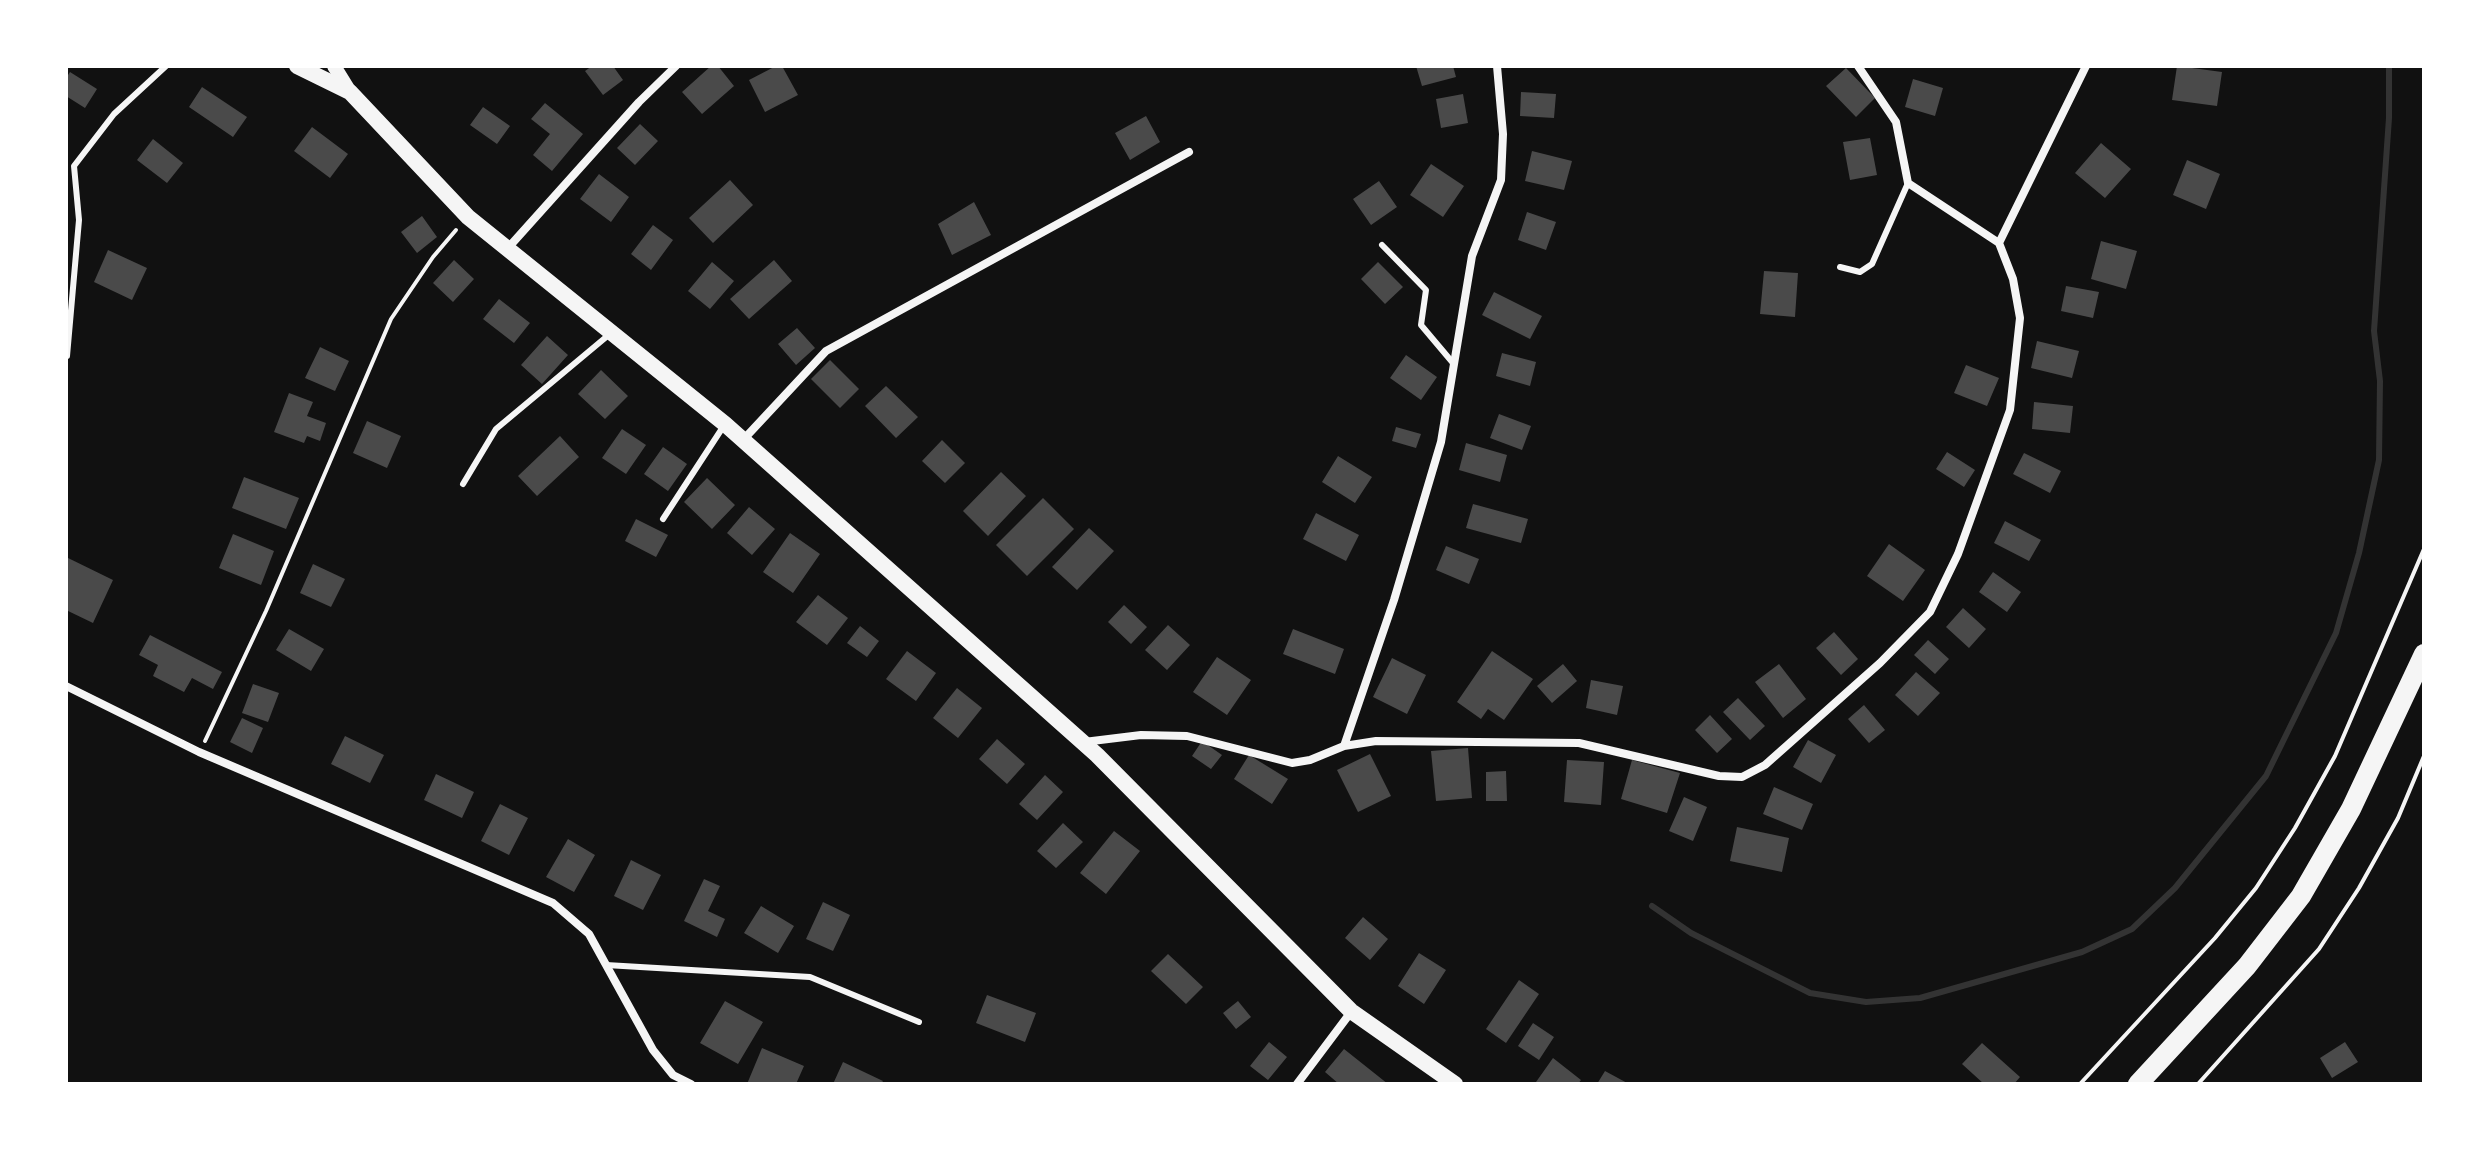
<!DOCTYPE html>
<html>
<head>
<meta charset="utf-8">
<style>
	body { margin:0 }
	#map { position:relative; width:2490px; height:1150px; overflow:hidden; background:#111; font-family:"Roboto Condensed",sans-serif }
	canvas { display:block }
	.frame { position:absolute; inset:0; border:68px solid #fff; pointer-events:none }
</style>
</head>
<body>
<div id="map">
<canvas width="2490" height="1150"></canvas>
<div class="frame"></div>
</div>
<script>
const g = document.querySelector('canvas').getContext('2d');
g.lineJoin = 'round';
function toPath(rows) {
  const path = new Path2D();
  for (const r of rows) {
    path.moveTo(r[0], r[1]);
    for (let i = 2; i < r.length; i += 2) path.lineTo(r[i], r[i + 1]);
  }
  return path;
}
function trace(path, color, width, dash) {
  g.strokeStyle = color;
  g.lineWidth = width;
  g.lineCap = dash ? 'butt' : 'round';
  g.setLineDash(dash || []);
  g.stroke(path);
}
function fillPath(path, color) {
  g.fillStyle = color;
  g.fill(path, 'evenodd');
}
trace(toPath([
	[1652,906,1691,933,1810,993,1866,1002,1920,998,2082,952,2132,929,2175,888,2266,776,2336,633,2359,553,2379,460,2380,381,2374,331,2389,118,2389,66]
]), '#333', 6);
fillPath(toPath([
	[592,66,613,66,623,80,603,95,585,71],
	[711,66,718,66,734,86,702,114,682,92],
	[776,66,782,66,798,95,765,112,749,80],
	[1416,66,1453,66,1456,77,1422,86],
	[2177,66,2222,72,2217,106,2172,100],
	[1846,68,1875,98,1856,117,1826,86],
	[70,72,97,89,85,108,66,96,66,78],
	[1913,79,1943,88,1935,116,1905,107],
	[202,87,247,117,233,137,189,107],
	[1521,92,1556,94,1554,118,1520,116],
	[1463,94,1468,123,1441,128,1436,99],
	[545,103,583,134,552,171,533,155,550,134,531,119],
	[483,107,510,126,497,144,470,125],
	[1146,116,1160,142,1130,160,1115,133],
	[640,124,658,141,635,165,617,148],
	[312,127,348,154,330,178,294,151],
	[1870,138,1877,175,1850,180,1843,142],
	[153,139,183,163,167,183,137,160],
	[2101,143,2131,169,2105,198,2075,173],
	[1532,151,1572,161,1564,190,1525,181],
	[2187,160,2220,174,2206,209,2173,195],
	[1431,164,1464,186,1443,217,1410,195],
	[599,174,629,197,611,222,580,199],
	[730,180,753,205,713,243,689,218],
	[1379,181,1397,207,1371,225,1353,199],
	[974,202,991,235,952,255,938,224],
	[1527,212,1556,222,1546,250,1518,240],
	[422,216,437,237,417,253,401,232],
	[653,225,673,240,651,270,631,254],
	[2101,241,2137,251,2126,289,2091,279],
	[108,250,147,268,132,300,94,282],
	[454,260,474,279,453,302,433,283],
	[774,260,792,281,749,319,730,299],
	[712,262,734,281,710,309,688,291],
	[1378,262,1403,287,1385,304,1361,279],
	[1764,271,1798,273,1795,317,1760,314],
	[2066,286,2099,292,2093,318,2061,311],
	[1494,292,1542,316,1530,339,1482,315],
	[499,299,530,323,514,343,483,319],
	[797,328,815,348,796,365,778,344],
	[547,336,568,355,542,384,521,365],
	[2037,341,2079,351,2072,378,2031,368],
	[320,347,349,361,335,391,305,378],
	[1502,353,1536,362,1530,386,1496,376],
	[1406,355,1437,377,1421,400,1390,378],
	[830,360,859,389,840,408,811,379],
	[1966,365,1999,378,1987,406,1954,393],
	[601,370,628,396,605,419,578,394],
	[886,386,918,417,896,438,865,406],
	[289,393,313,402,307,416,326,423,320,441,307,436,304,443,274,432],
	[2034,402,2073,406,2070,433,2032,429],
	[1499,414,1531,426,1522,450,1490,438],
	[367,421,401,436,387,468,353,453],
	[1396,427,1421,434,1416,448,1392,441],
	[622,429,646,445,626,474,602,458],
	[560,436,579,457,537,496,518,476],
	[942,440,965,463,945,483,922,461],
	[1466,443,1507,455,1500,482,1459,470],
	[663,447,687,464,668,491,644,474],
	[1947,452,1975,470,1964,487,1936,469],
	[2024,453,2061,471,2050,493,2013,474],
	[1338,456,1372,477,1355,503,1322,482],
	[1001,472,1026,496,988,536,963,511],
	[244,477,299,498,286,529,232,508],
	[707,478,735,505,712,529,684,502],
	[1043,498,1074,529,1027,576,996,545],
	[1473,504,1528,519,1521,543,1466,528],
	[749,507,775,529,752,555,727,533],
	[1316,513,1359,535,1346,561,1303,539],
	[636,519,668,535,656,557,625,541],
	[2005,521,2041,540,2029,561,1994,543],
	[1089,528,1114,551,1077,590,1052,567],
	[790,533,820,554,793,593,763,572],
	[233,534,274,551,261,585,219,568],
	[1889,544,1925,570,1903,601,1867,576],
	[1446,546,1479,559,1469,584,1436,570],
	[66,557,113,580,93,623,66,610],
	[313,564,345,579,331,607,300,593],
	[1993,572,2021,592,2007,612,1979,592],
	[818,595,848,618,827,645,796,622],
	[1124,605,1147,627,1131,644,1108,622],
	[1963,608,1986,629,1969,648,1946,627],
	[1168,625,1190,645,1167,670,1145,650],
	[860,626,879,641,867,657,847,643],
	[289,629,324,649,311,671,276,650],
	[1293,629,1344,649,1335,674,1283,654],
	[1834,632,1858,659,1841,675,1816,648],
	[150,635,222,672,213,689,192,678,184,692,153,676,158,665,139,655],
	[1928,640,1949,659,1935,674,1914,655],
	[907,651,936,673,916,701,886,679],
	[1492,651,1533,679,1504,720,1488,709,1481,719,1457,702],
	[1217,657,1251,680,1227,715,1193,692],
	[1392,658,1426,675,1407,714,1373,697],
	[1563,664,1577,681,1552,703,1537,686],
	[1779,664,1806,699,1783,718,1755,682],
	[1916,672,1940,693,1918,716,1895,695],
	[1591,680,1623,686,1617,715,1586,708],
	[253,684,279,693,268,722,242,713],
	[957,688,982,708,958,738,933,718],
	[1738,698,1765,726,1750,740,1723,712],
	[1864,705,1885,730,1869,743,1848,719],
	[1710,715,1732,739,1717,753,1695,730],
	[242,718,263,728,252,753,230,742],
	[345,736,384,755,370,783,331,764],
	[997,739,1025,764,1007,784,979,759],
	[1808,740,1836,755,1821,783,1793,767],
	[1202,741,1222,755,1211,769,1192,756],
	[1468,748,1472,798,1436,801,1431,751],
	[1370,754,1391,796,1358,812,1337,770],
	[1249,755,1288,779,1272,804,1234,779],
	[1567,760,1604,762,1601,805,1564,802],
	[1632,760,1680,773,1667,813,1621,799],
	[1506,771,1507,801,1486,801,1486,772],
	[436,774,474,792,462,818,424,800],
	[1045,775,1063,792,1037,820,1019,804],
	[1774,787,1813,804,1802,830,1763,814],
	[1684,797,1707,807,1693,841,1669,831],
	[500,804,528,818,509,855,481,841],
	[1063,823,1083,842,1056,868,1037,851],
	[1737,827,1789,838,1782,872,1730,861],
	[1114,831,1140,851,1106,894,1080,873],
	[568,839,595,855,574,892,546,877],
	[631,860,661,875,643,910,614,896],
	[704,879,720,886,708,911,725,919,717,937,684,921],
	[823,902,850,915,833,951,806,939],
	[761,906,794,926,778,953,744,933],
	[1363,917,1388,939,1370,960,1345,938],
	[1419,953,1446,970,1424,1004,1398,986],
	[1168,954,1203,987,1186,1004,1151,971],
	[1519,980,1539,994,1506,1043,1486,1029],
	[987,995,1036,1013,1025,1042,976,1023],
	[725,1001,763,1022,738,1064,700,1043],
	[1238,1001,1251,1017,1236,1029,1223,1013],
	[1533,1023,1554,1037,1539,1060,1518,1046],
	[1269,1042,1287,1057,1268,1080,1250,1066],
	[2345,1042,2358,1062,2332,1078,2320,1058],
	[1982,1043,2020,1077,2014,1084,1984,1084,1962,1064],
	[762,1048,804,1066,796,1084,747,1084],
	[1344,1049,1388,1084,1339,1084,1325,1072],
	[1553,1058,1581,1080,1578,1084,1536,1082],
	[843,1062,883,1081,881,1084,833,1084],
	[1605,1071,1629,1084,1597,1084]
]), '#4a4a4a');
trace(toPath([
	[205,741,266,611,391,319,433,257,456,230],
	[2080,1084,2215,938,2256,888,2295,828,2335,756,2424,549],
	[2198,1084,2319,949,2359,888,2398,818,2424,756]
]), '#f5f5f5', 4);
trace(toPath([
	[1382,245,1426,290,1421,325,1453,363],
	[1840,267,1860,272,1872,264,1908,183],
	[67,356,79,220,74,166,114,114,166,66],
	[463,484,496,429,611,333],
	[663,519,723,427],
	[606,965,810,977,919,1022]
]), '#f5f5f5', 6);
trace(toPath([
	[1858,66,1896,122,1908,183,1999,243],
	[508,248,639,102,676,66],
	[743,440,826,351,1189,152],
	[66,686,199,752,553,903,589,934,653,1050,673,1075,691,1084],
	[1084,742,1141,735,1187,736,1292,763,1310,760,1344,746,1376,741,1579,743,1719,776,1742,777,1765,765,1880,663,1930,612,1958,554,2010,410,2020,318,2013,279,1999,243,2086,66],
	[1344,746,1394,600,1441,442,1472,256,1501,180,1503,134,1497,66],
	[1297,1084,1351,1012]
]), '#f5f5f5', 8);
trace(toPath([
	[334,66,350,92]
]), '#f5f5f5', 14);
trace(toPath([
	[297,66,350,92,468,217,725,424,1097,755,1351,1011,1455,1084]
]), '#f5f5f5', 16);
trace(toPath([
	[2138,1084,2247,966,2301,896,2351,809,2424,654]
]), '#f5f5f5', 20);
</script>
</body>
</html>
